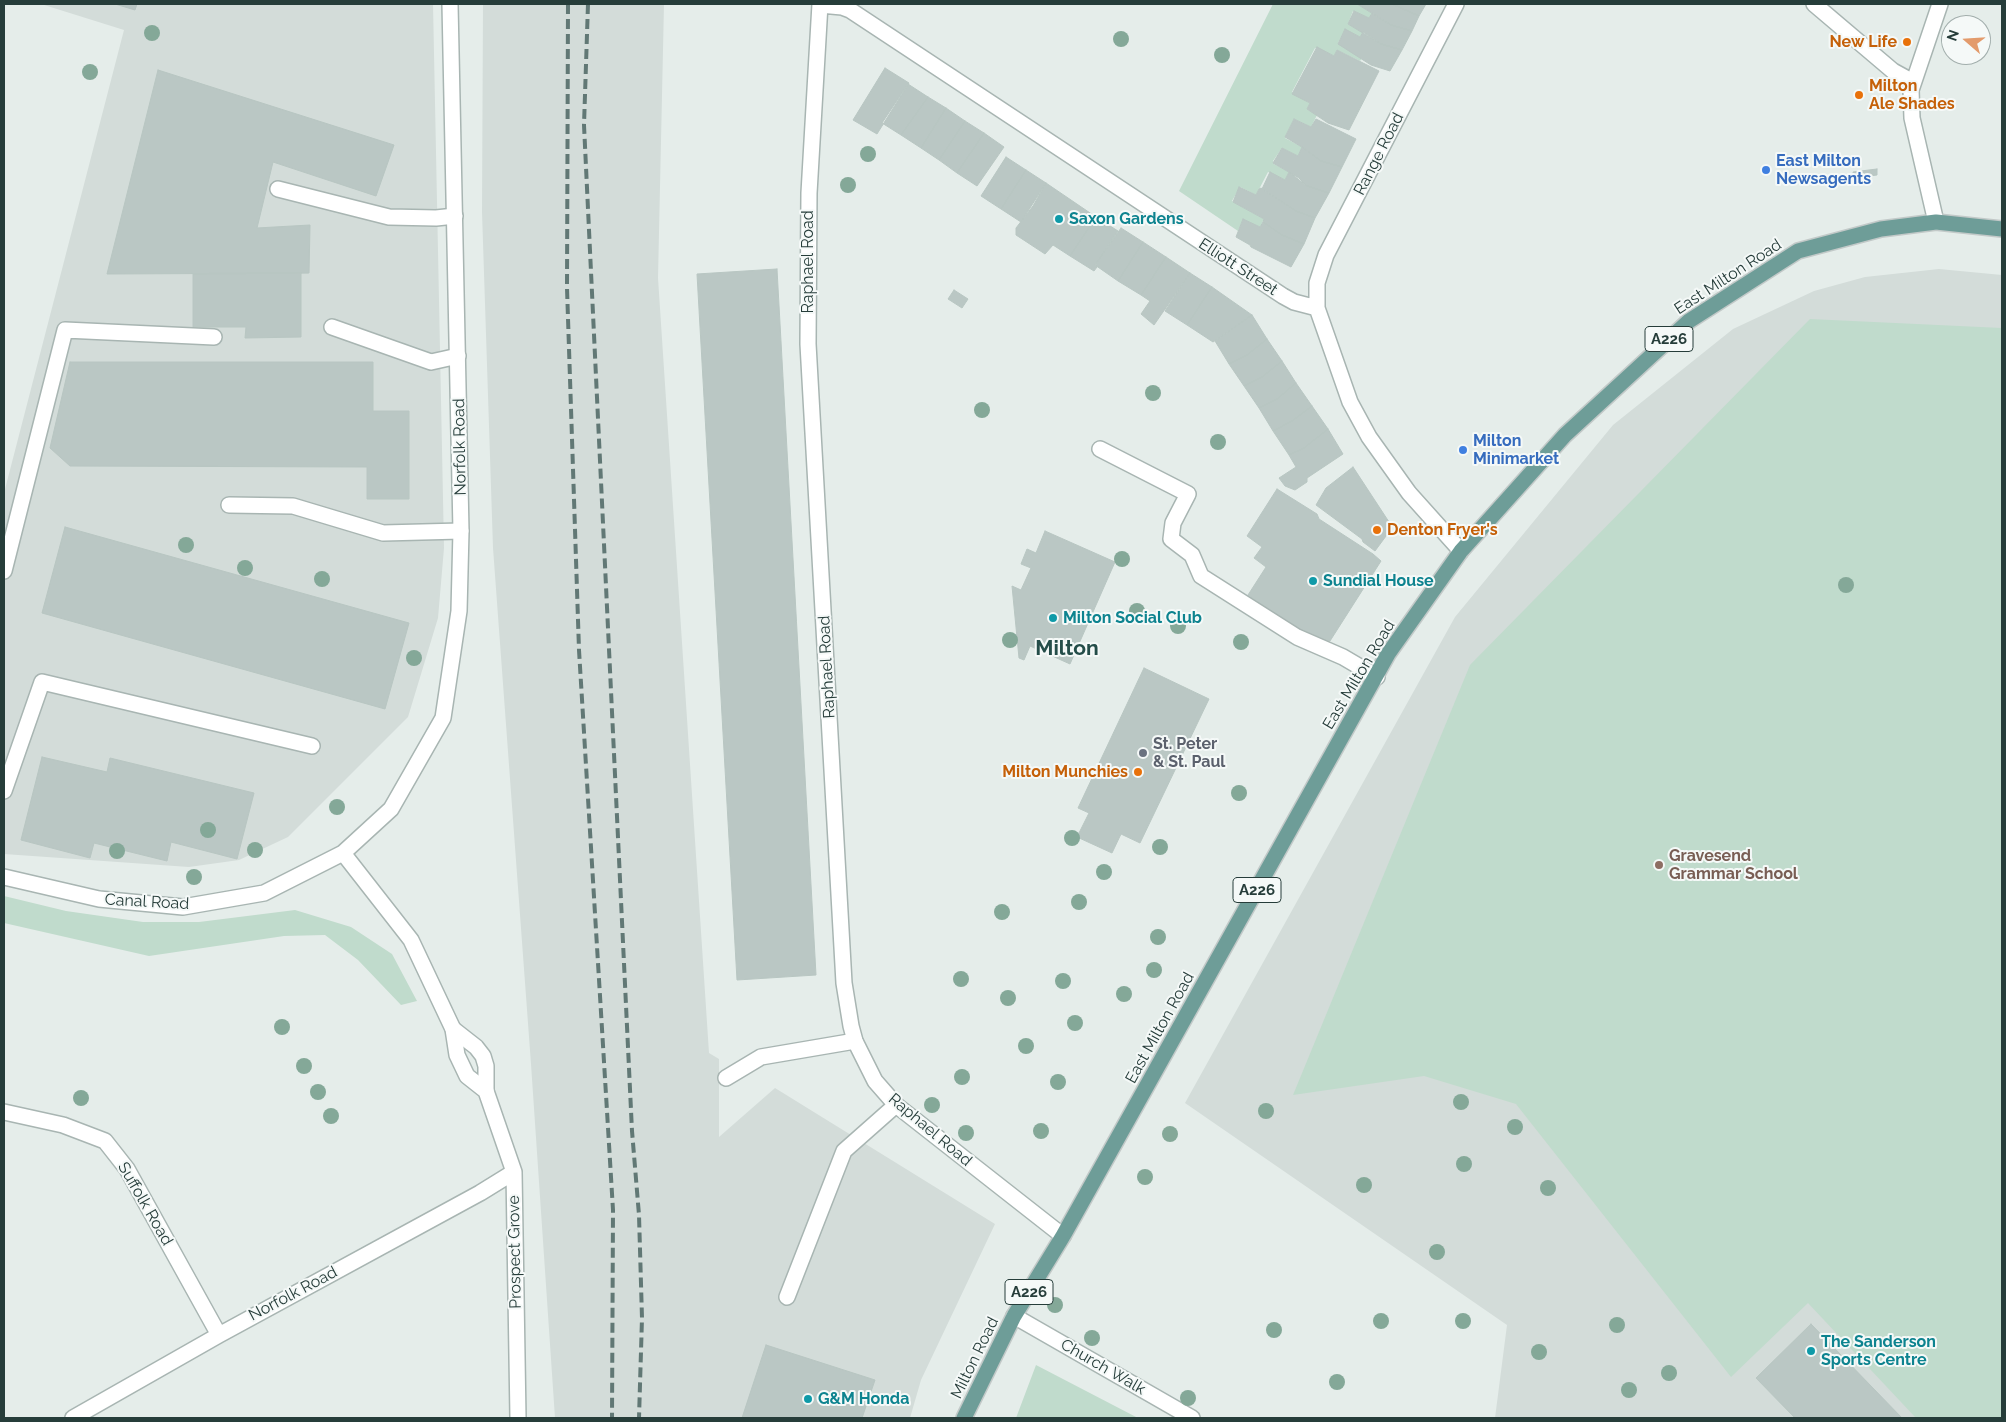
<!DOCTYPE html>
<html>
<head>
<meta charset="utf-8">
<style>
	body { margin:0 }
	#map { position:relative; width:2006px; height:1422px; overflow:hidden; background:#e5edea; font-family:Raleway,sans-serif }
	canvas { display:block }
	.frame { position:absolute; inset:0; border:5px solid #263d3a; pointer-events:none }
	.north { position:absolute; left:1941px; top:15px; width:50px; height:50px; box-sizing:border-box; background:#f5f9f8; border:1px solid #a2aeac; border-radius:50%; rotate:289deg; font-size:14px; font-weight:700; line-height:20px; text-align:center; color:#263d3a }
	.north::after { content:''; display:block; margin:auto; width:18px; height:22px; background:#e39b6c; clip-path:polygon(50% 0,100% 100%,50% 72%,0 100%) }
</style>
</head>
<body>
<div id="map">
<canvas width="2006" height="1422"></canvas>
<div class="frame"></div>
<div class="north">N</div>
</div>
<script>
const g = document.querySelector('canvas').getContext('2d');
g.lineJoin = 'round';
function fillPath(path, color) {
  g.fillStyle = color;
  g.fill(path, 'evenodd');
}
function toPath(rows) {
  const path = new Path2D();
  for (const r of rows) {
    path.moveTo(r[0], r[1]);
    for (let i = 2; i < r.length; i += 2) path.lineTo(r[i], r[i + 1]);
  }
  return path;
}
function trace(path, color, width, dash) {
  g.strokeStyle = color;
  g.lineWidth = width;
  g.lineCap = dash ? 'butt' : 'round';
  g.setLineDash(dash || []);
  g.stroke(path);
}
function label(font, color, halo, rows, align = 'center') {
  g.font = font + ' Raleway,sans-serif';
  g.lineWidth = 4;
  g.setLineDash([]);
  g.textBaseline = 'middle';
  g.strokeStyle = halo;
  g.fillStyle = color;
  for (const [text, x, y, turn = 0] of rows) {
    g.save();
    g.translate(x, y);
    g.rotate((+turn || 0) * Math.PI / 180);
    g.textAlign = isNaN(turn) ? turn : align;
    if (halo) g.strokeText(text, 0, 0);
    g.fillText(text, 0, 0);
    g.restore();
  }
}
fillPath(toPath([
	[41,4,433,4,444,548,438,618,408,717,288,837,239,860,189,867,4,854,4,493,124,30],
	[483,4,664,4,658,278,709,1053,719,1059,719,1137,775,1088,995,1224,921,1380,910,1418,555,1418,531,1064,493,548,482,212],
	[1939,269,2002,275,2002,1418,1495,1418,1507,1325,1185,1103,1455,617,1613,425,1733,329,1814,291,1865,277]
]), '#d3dcd9');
fillPath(toPath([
	[1273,4,1357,4,1372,13,1369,18,1353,11,1348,24,1363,32,1360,37,1345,30,1338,43,1362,58,1360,61,1337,50,1334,56,1315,48,1292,92,1310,103,1307,109,1317,115,1311,127,1294,119,1286,135,1285,138,1302,147,1298,156,1282,148,1273,161,1274,164,1289,172,1285,180,1268,172,1256,195,1240,187,1232,201,1264,219,1260,227,1243,220,1238,231,1179,191],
	[1810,319,2002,328,2002,1418,1916,1418,1808,1303,1731,1377,1516,1104,1424,1076,1293,1095,1470,665],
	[4,896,66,911,143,922,199,922,295,910,351,927,392,954,417,1001,401,1005,358,960,325,935,284,936,149,956,4,923],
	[1036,1365,1138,1418,1016,1418]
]), '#c0dbcc');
const building = toPath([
	[115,4,137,4,135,10,115,4],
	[1357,4,1392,4,1419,16,1412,31,1391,25,1357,4],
	[1392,4,1426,4,1419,16,1392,4],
	[1354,11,1369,18,1372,13,1391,25,1412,31,1402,50,1381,44,1348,24,1354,11],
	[1345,29,1360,37,1363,32,1381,44,1402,50,1390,71,1371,65,1338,44,1345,29],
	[1317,47,1334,56,1337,50,1379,71,1349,130,1328,123,1307,109,1310,103,1292,94,1317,47],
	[885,68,909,83,877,134,853,120,885,68],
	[158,70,394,145,376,196,273,162,257,228,310,225,309,273,107,274,158,70],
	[908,84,928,97,901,135,882,123,908,84],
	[928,97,946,108,921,148,901,135,928,97],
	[946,108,965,121,939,160,921,148,946,108],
	[1294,119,1311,127,1316,119,1356,139,1342,167,1321,161,1305,149,1285,137,1294,119],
	[965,121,984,133,957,173,939,160,965,121],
	[984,133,1004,147,977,186,957,173,984,133],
	[1302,147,1321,161,1342,167,1329,193,1307,186,1299,178,1273,163,1282,148,1298,156,1302,147],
	[1006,157,1026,170,1001,209,981,196,1006,157],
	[1877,169,1877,175,1854,178,1853,172,1877,169],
	[1026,170,1046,183,1021,222,1001,209,1026,170],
	[1270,172,1285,180,1289,172,1307,186,1329,193,1315,218,1296,211,1262,189,1270,172],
	[1046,183,1096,217,1070,256,1053,245,1045,254,1016,235,1016,228,1033,206,1046,183],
	[1239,187,1256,195,1259,189,1261,188,1296,211,1315,218,1304,244,1282,235,1263,222,1264,219,1233,202,1239,187],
	[1096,217,1118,231,1096,264,1097,267,1094,271,1070,256,1096,217],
	[1243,219,1260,227,1263,222,1282,235,1304,244,1291,267,1251,247,1250,245,1236,237,1243,219],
	[1121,228,1143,242,1118,281,1095,265,1121,228],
	[1143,242,1166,257,1141,295,1118,281,1143,242],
	[1166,257,1190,273,1154,325,1141,314,1150,301,1141,295,1166,257],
	[777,269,816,975,737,980,697,274,777,269],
	[301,273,301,337,245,338,246,327,193,327,193,274,301,273],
	[1190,273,1212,287,1187,325,1165,311,1190,273],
	[1212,287,1252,315,1213,342,1187,325,1212,287],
	[954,290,968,299,962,308,948,299,954,290],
	[1252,315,1267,339,1247,355,1229,364,1215,341,1252,315],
	[1267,339,1282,361,1262,377,1244,386,1229,364,1247,355,1267,339],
	[1282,361,1296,383,1277,399,1259,408,1244,386,1262,377,1282,361],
	[70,362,373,362,373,411,409,411,409,499,367,499,367,467,70,466,50,448,70,362],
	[1296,383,1312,406,1292,421,1273,431,1259,408,1277,399,1296,383],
	[1312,406,1328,429,1304,448,1289,455,1273,431,1292,421,1312,406],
	[1328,429,1343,454,1307,478,1307,482,1295,490,1285,486,1279,478,1296,467,1289,455,1304,448,1328,429],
	[1353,467,1391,525,1389,532,1375,551,1363,542,1362,539,1316,505,1326,488,1353,467],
	[1277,489,1317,514,1319,519,1373,554,1381,561,1330,641,1326,642,1278,620,1279,617,1248,595,1266,567,1254,558,1262,547,1247,536,1277,489],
	[65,527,409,623,385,709,42,613,65,527],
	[1045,531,1115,562,1070,664,1030,646,1024,660,1019,658,1012,586,1021,590,1031,568,1021,564,1027,549,1036,553,1045,531],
	[1144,668,1209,699,1140,843,1121,834,1112,853,1077,837,1089,813,1078,808,1144,668],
	[42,757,107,772,110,758,254,793,237,859,171,842,167,861,94,843,90,858,21,840,42,757],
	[1811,1324,1902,1418,1795,1418,1756,1378,1811,1324],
	[766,1345,875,1380,862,1418,742,1418,766,1345]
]);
fillPath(building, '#bac7c4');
trace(building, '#b8c6c2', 1);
const lane = toPath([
	[278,189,389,217,436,218,455,216],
	[332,327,431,362,458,356],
	[229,505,293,506,383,533,461,531],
	[4,571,65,330,214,337],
	[4,791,42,682,312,746],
	[453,1029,476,1047,483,1056,486,1066,486,1091],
	[726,1078,761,1057,855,1041],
	[787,1297,844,1151,896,1105]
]);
const street = toPath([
	[820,4,809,193,808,344,844,983,851,1026,855,1041,875,1081,896,1105,1063,1236],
	[1456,4,1326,255,1317,283,1317,308,1350,402,1369,437,1409,493,1461,551],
	[1814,4,1893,71,1913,82],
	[820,5,842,7,850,10,1283,296,1294,302,1317,308],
	[1936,222,1912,118,1911,90,1940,4],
	[1100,449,1188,494,1173,523,1171,539,1192,555,1201,576,1297,637,1343,657,1377,677],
	[343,853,411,940,453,1029,457,1055,467,1076,486,1091,514,1172,518,1418],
	[4,877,99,899,183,907,264,893,343,853,391,809,443,718,459,611,461,531,450,4],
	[4,1112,63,1125,105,1141,127,1169,219,1335],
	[1014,1316,1192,1418],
	[73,1418,219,1335,480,1193,514,1172]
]);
const primary = toPath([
	[964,1418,1014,1316,1063,1236,1388,654,1461,551,1565,435,1689,321,1798,251,1881,229,1936,222,2002,229]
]);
trace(lane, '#a8b5b2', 18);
trace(street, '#a8b5b2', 18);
trace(primary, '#c2c9c8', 18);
trace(lane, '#fff', 15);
trace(street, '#fff', 15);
trace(primary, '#6e9d98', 15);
trace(toPath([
	[568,4,567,288,579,650,613,1210,612,1418],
	[588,4,584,125,632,1131,639,1215,642,1318,639,1418]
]), '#617875', 4, [10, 5]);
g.fillStyle = '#84a898';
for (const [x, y] of [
	[152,33],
	[1121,39],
	[1222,55],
	[90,72],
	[868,154],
	[848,185],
	[1153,393],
	[982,410],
	[1218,442],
	[186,545],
	[1122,559],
	[245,568],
	[322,579],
	[1846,585],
	[1137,611],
	[1178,626],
	[1010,640],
	[1241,642],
	[414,658],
	[1239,793],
	[337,807],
	[208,830],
	[1072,838],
	[1160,847],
	[255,850],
	[117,851],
	[1104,872],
	[194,877],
	[1079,902],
	[1002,912],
	[1158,937],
	[1154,970],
	[961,979],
	[1063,981],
	[1124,994],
	[1008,998],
	[1075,1023],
	[282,1027],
	[1026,1046],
	[304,1066],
	[962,1077],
	[1058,1082],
	[318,1092],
	[81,1098],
	[1461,1102],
	[932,1105],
	[1266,1111],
	[331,1116],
	[1515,1127],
	[1041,1131],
	[966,1133],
	[1170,1134],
	[1464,1164],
	[1145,1177],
	[1364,1185],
	[1548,1188],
	[1437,1252],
	[1055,1305],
	[1381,1321],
	[1463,1321],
	[1617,1325],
	[1274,1330],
	[1092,1338],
	[1539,1352],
	[1669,1373],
	[1337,1382],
	[1629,1390],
	[1188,1398]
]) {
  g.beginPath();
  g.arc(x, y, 8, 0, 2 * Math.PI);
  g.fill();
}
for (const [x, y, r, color] of [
	[1907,42,5,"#e8710a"],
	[1859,95,5,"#e8710a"],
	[1766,170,5,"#3f7fe0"],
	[1059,219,5,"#0f9aa8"],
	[1463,450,5,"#3f7fe0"],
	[1377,530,5,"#e8710a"],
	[1313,581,5,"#0f9aa8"],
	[1053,618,5,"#0f9aa8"],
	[1143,753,5,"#6b7280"],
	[1138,772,5,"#e8710a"],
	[1659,865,5,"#8d6e63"],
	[1811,1351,5,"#0f9aa8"],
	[808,1399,5,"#0f9aa8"]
]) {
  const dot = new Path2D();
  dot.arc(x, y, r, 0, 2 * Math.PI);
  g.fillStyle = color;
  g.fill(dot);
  trace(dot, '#f5f9f8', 2);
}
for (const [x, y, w] of [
	[1669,339,48],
	[1257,890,48],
	[1029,1292,48]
]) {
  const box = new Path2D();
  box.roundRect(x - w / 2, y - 12.5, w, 25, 4);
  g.fillStyle = '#f5f9f8';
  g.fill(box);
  trace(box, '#263d3a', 1);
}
label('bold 15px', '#263d3a', null, [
	["A226",1669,339],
	["A226",1257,890],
	["A226",1029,1292]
]);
label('bold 16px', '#c56008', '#f5f9f8', [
	["New Life",1897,42],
	["Milton",1869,86,"left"],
	["Ale Shades",1869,104,"left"],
	["Denton Fryer's",1387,530,"left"],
	["Milton Munchies",1128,772]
], 'right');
label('16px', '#263d3a', '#f5f9f8', [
	["Range Road",1379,154,-63],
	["Raphael Road",808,262,-90],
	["Elliott Street",1238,267,33],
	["East Milton Road",1728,277,-33],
	["Norfolk Road",460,447,-91],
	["Raphael Road",827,667,-93],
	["East Milton Road",1359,675,-59],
	["Canal Road",147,902,3],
	["East Milton Road",1160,1028,-61],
	["Raphael Road",930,1130,40],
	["Suffolk Road",145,1204,60],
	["Prospect Grove",515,1252,-91],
	["Norfolk Road",293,1294,-28],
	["Milton Road",975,1358,-64],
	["Church Walk",1103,1367,30]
]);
label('bold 16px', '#366cbe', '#f5f9f8', [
	["East Milton",1776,161],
	["Newsagents",1776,179],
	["Milton",1473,441],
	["Minimarket",1473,459]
], 'left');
label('bold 16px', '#0d838f', '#f5f9f8', [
	["Saxon Gardens",1069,219],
	["Sundial House",1323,581],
	["Milton Social Club",1063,618],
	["The Sanderson",1821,1342],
	["Sports Centre",1821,1360],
	["G&M Honda",818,1399]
], 'left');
label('bold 16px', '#5b616d', '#f5f9f8', [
	["St. Peter",1153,744],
	["& St. Paul",1153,762]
], 'left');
label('bold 16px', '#785e54', '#f5f9f8', [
	["Gravesend",1669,856],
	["Grammar School",1669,874]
], 'left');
label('bold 21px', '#244d49', '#f5f9f8', [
	["Milton",1067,649]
]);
</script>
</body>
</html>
